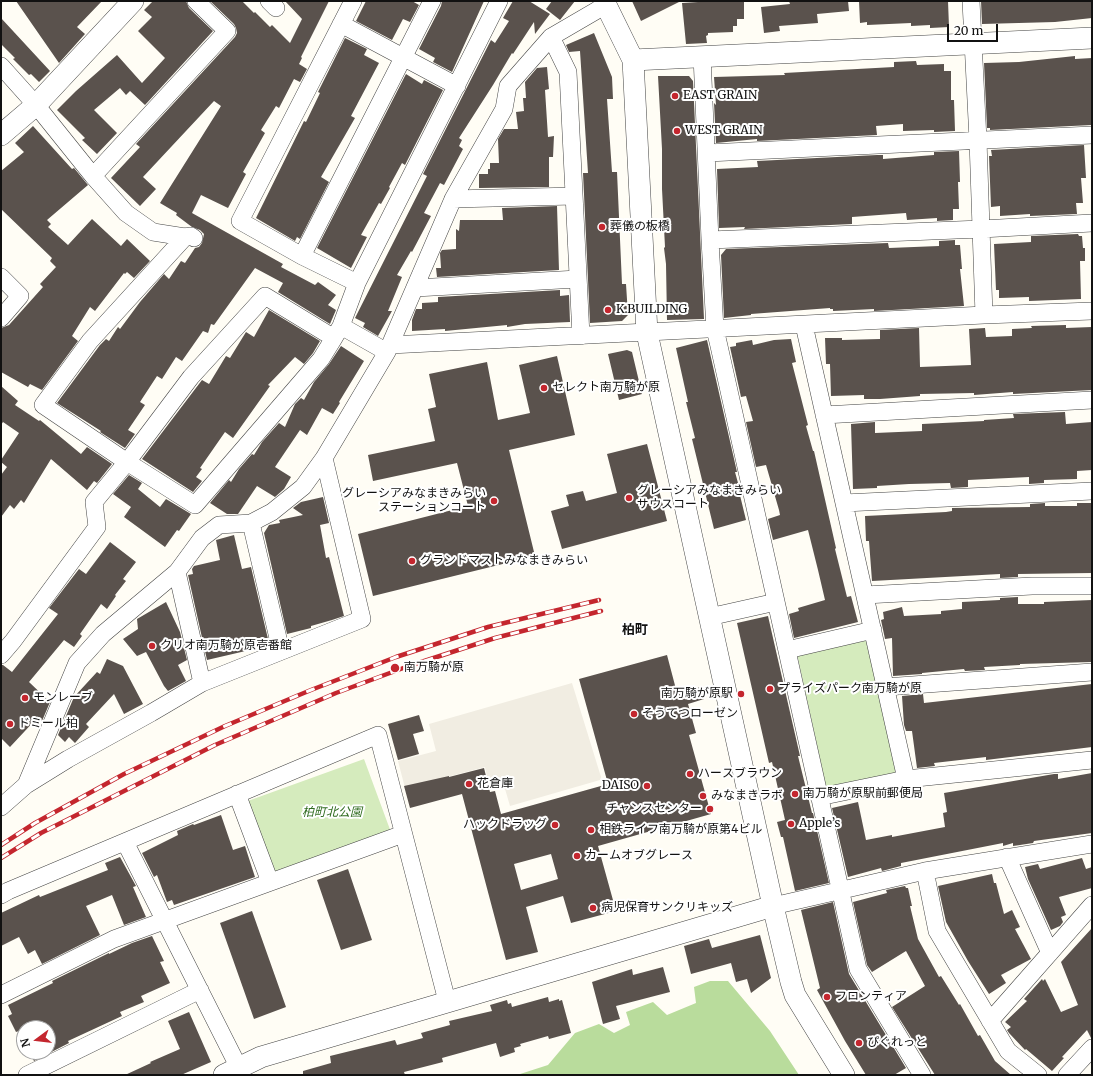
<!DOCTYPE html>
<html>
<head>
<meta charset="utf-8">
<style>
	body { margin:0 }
	#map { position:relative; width:1093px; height:1076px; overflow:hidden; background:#fffdf5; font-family:Merriweather,serif }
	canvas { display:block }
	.frame { position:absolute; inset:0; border:2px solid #111; pointer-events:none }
	.north { position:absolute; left:16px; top:1020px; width:40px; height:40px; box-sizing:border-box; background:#fff; border:1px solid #a0a0a0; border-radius:50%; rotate:255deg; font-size:11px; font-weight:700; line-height:16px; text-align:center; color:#111 }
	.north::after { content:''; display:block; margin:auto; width:14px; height:18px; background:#c4262e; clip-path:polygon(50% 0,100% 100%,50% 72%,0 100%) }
	.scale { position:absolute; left:947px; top:24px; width:51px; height:18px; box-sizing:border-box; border:2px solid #111; border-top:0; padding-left:5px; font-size:12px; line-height:14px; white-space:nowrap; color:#111; -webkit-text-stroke:3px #fff; paint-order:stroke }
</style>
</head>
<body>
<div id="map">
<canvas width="1093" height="1076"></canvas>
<div class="frame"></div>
<div class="north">N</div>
<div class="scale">20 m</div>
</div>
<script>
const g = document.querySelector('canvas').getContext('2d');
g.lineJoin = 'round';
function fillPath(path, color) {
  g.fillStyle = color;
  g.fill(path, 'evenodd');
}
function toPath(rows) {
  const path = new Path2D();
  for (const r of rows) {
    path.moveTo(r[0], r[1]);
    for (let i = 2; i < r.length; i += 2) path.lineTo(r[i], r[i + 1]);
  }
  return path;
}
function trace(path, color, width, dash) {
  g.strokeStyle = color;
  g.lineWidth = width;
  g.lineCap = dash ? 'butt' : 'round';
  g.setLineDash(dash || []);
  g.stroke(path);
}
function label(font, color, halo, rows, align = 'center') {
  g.font = font + ' Merriweather,"Noto Sans JP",serif';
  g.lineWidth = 4;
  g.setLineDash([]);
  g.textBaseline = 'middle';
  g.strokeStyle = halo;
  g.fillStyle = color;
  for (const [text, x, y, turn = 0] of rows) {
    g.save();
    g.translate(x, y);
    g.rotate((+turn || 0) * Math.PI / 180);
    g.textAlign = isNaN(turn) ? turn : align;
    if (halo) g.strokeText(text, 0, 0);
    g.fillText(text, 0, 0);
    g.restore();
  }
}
fillPath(toPath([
	[869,640,896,773,826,787,797,654],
	[364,759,392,835,272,878,245,802]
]), '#d5ebbd');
fillPath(toPath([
	[710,981,728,981,770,1031,799,1075,517,1075,548,1065,575,1033,599,1024,614,1033,630,1025,626,1012,653,1002,667,1015,696,1003,694,987]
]), '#b9dc9c');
fillPath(toPath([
	[572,683,601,777,600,780,510,806,503,782,489,786,485,767,405,788,398,761,436,751,429,724]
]), '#f1ede2');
fillPath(toPath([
	[16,1,102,1,77,27,85,34,59,63],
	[153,1,186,1,189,8,213,31,145,105,130,91,126,95,120,88,94,110,117,133,97,154,82,140,85,138,57,110,76,91,117,55,142,83,165,58,138,31,152,17,144,10],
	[210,1,242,1,254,13,255,12,270,27,272,25,290,43,302,19,285,1,329,1,301,57,302,58,299,64,307,69,300,82,294,79,279,108,276,106,261,130,265,133,243,172,246,174,228,208,201,195,192,213,283,264,281,267,315,285,318,282,336,295,328,305,336,310,330,324,278,292,283,283,255,268,214,325,211,324,208,333,203,331,182,361,176,357,162,379,157,376,140,402,145,405,128,430,135,434,125,448,100,432,101,431,57,403,100,345,106,339,109,341,118,327,120,329,140,302,164,274,169,279,181,261,185,263,195,248,199,247,202,243,204,234,200,230,192,227,176,215,177,213,160,203,221,106,214,101,143,177,156,189,140,206,111,178,140,147,136,144,235,37,237,33,236,28,234,24],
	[366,1,412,1,419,5,410,22,403,19,392,40,356,21],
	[442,1,484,1,452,72,433,62,435,58,419,49,441,6],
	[513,1,529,1,550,14,535,34,534,22,513,54,512,53,493,85,459,138,462,140,459,146,463,149,444,185,440,183,424,213,431,216,412,252,411,251,397,275,402,277,388,311,392,311,378,336,363,327,365,323,355,318,427,176,423,174,491,40,495,43,509,21,503,18],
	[552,1,575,1,560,20,546,9],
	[632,1,681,1,641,21],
	[714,1,744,1,744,19,737,19,737,26,733,26,733,32,708,33,708,35,706,36,707,43,686,44,682,3],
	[789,1,848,1,849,11,817,14,818,23,779,26,780,31,764,33,761,7,790,4],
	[859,1,948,1,949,27,930,28,930,25,911,26,911,23,867,25,867,22,860,23],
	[981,1,1092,1,1092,18,1055,22,982,24],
	[1,18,50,71,39,82,31,74,29,75,13,59,15,58,1,44],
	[594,33,612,77,613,99,607,99,612,172,617,172,622,284,626,284,628,315,622,321,590,323,583,173,588,173,580,51,569,52,566,45],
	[345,38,367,49,364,55,379,63,351,116,355,118,321,177,329,182,300,239,297,237,295,241,256,218,304,121,306,122,320,93,318,92],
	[1075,56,1075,59,1092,58,1092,125,990,130,990,128,987,128,984,63,1019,62],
	[916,61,917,65,944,64,944,71,951,71,951,100,954,100,955,131,934,132,934,130,903,131,903,124,876,126,877,135,757,141,757,139,716,143,714,103,716,105,714,77,785,75,784,73,894,67,894,62],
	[547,67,549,89,545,90,548,137,554,136,553,157,549,157,549,187,479,188,479,174,488,174,488,169,490,169,490,163,499,163,498,139,504,129,518,129,516,112,524,111,523,98,526,98,525,82,537,68],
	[406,74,422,84,424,80,443,90,405,165,402,163,389,187,390,188,381,204,379,203,361,235,367,237,351,268,317,248],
	[658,76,689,76,693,81,704,319,667,320,666,264,664,248,665,247,662,189,662,149],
	[33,126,72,169,74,168,88,185,47,220,51,224,48,227,68,245,92,219,121,246,127,239,150,261,134,278,127,272,125,274,124,273,95,311,90,307,72,336,78,341,42,390,30,384,28,387,1,372,1,328,9,325,43,287,40,284,56,267,50,261,52,258,1,209,1,171,24,152,15,143],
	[1084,145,1086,178,1081,178,1083,203,1076,203,1077,214,1030,216,1030,214,1000,216,1000,206,991,207,989,156,992,156,991,150],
	[959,151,960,182,958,182,959,209,953,209,953,220,937,221,937,218,907,220,906,213,852,217,852,224,744,229,745,227,719,228,717,169,758,167,757,161,877,155,883,155,883,159,934,155,934,152],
	[557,206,559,270,437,277,436,268,441,268,440,253,442,250,456,249,456,229,459,231,460,220,503,220,502,208],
	[1078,234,1079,236,1082,236,1083,248,1085,248,1085,261,1080,261,1081,299,1029,301,1029,297,999,298,999,290,996,290,994,244,1031,242,1031,236],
	[955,240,955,245,960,245,962,269,960,269,964,306,874,311,874,309,833,311,833,309,830,309,830,308,751,314,751,315,724,318,721,255,726,249,888,243,889,248,939,246,939,241],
	[560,290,560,296,569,295,570,322,525,324,507,327,507,325,445,331,445,329,412,331,412,320,416,309,422,309,422,303,438,302,438,297],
	[269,310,320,341,313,353,304,364,295,357,268,385,270,386,233,438,225,432,200,468,202,469,196,477,202,481,193,492,142,459,202,380,209,384,226,356,230,358,246,332,254,337],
	[1066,325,1066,328,1092,327,1092,390,1013,394,1013,392,974,395,974,393,920,394,920,396,880,399,864,399,864,395,831,396,830,364,826,364,825,338,842,338,842,340,880,339,880,330,919,328,920,367,971,365,969,329,985,328,986,337,1012,336,1012,329,1032,328,1031,326],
	[791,339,796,362,792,363,808,425,806,426,813,451,814,451,836,548,835,549,847,597,851,596,858,622,794,638,789,614,799,611,798,608,825,600,818,570,808,530,773,540,768,519,780,515,779,510,766,465,756,467,746,422,753,421,746,396,741,397,730,347,736,346,736,343,752,340,753,345,774,340],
	[707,340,737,472,735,472,738,483,737,483,746,520,714,529,692,439,695,438,686,402,688,402,676,348],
	[341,346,364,361,339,402,340,403,333,414,322,408,307,435,300,430,275,467,291,477,284,489,275,497,257,486,238,514,227,514,210,503,229,480,231,482,239,469,252,454,254,455,262,442,279,423,285,427,295,404,301,398,304,400,314,382,329,364],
	[627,350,632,352,642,394,619,400,608,354],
	[557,356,575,435,509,450,535,556,373,596,358,534,468,506,457,463,373,481,368,455,435,441,428,409,436,407,429,374,487,362,498,420,530,413,519,365],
	[1,386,18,401,15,405,39,421,40,420,81,454,87,447,112,464,97,483,94,481,87,490,51,459,24,503,21,500,14,509,10,505,1,517,1,475,7,467,1,462,1,460,19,433,3,422,1,425],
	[1065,412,1066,424,1092,422,1092,470,1077,471,1077,479,1044,480,1044,483,1029,484,1029,477,968,480,968,487,951,488,950,483,909,484,877,486,877,488,853,489,851,424,875,422,875,433,922,431,922,424,984,421,984,420,1014,418,1013,414],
	[647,444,667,521,562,549,551,511,569,506,566,495,583,491,586,501,617,493,607,454],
	[129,475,142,483,138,489,160,507,166,499,191,514,179,531,177,530,165,547,124,517,131,507,113,494],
	[323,497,329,523,320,525,326,558,329,557,344,616,332,620,311,626,311,628,287,634,264,533,269,525,280,523,279,520,303,515,293,508,301,502],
	[1045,503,1045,506,1077,506,1077,503,1092,503,1092,573,1018,574,1018,577,1000,578,1000,574,872,581,869,541,866,541,865,516,946,512,952,511,952,508,1030,507,1030,504],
	[234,535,242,569,251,567,268,639,266,640,267,646,207,660,188,575,193,574,192,569,194,566,220,560,216,540],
	[110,542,136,562,123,579,126,581,115,595,116,596,107,609,101,604,80,634,82,636,74,647,64,640,29,682,50,702,42,721,38,717,10,747,1,738,1,665,3,665,12,672,58,614,49,608,79,569,86,574],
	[1018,597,1018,604,1044,604,1044,602,1092,600,1092,662,1020,664,1020,665,984,667,985,670,965,671,964,669,922,673,922,674,893,676,892,638,885,639,881,620,884,619,883,612,902,607,904,616,941,614,941,611,962,609,962,602,1000,600,1000,598],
	[166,602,180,632,187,660,178,665,186,681,168,691,164,686,146,652,137,656,123,639,138,629,137,619],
	[768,616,800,756,798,756,812,813,813,813,829,883,795,891,783,837,781,837,777,822,785,820,772,762,769,763,737,623],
	[667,655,677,693,701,687,704,699,688,704,696,733,689,735,711,814,598,846,616,911,571,923,563,896,526,907,538,952,506,960,462,794,410,808,404,786,449,776,449,777,484,768,490,792,495,791,501,814,608,784,579,679],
	[551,854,558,879,521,890,514,864],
	[107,659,123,666,143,704,124,714,114,694,86,724,89,727,75,743,69,737,65,742,58,735,74,697,97,672,100,674],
	[1092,684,1092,747,986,760,986,757,934,763,935,766,917,768,912,731,906,731,904,725,902,696,923,694,924,703],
	[419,715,424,731,413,734,419,754,398,760,388,724],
	[1092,773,1092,833,1034,841,1033,843,1020,845,1013,846,1013,843,1003,846,1003,843,901,863,901,866,882,871,881,868,848,877,832,808,858,802,866,840,892,835,892,837,945,827,943,813,947,812,944,793,1054,774,1058,774,1058,779],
	[221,815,233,850,245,846,255,877,174,905,172,900,167,902,157,875,154,877,142,853,178,835,177,831,193,824,194,825],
	[120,857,136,886,133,887,146,917,124,925,112,895,86,906,100,935,42,964,35,950,28,954,19,937,1,946,1,913,39,895,40,897,108,870,105,863],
	[1082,858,1086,869,1092,867,1092,888,1059,897,1066,915,1061,917,1063,922,1060,926,1051,930,1028,879,1025,867,1038,864,1040,869],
	[348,869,372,940,341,950,317,880],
	[992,874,994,883,996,883,1004,914,1012,910,1020,927,1015,929,1031,959,1001,975,1006,983,989,994,968,961,946,922,938,886],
	[905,886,906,888,908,888,912,906,910,906,918,939,939,977,941,976,959,1005,960,1004,978,1036,980,1035,995,1061,1011,1075,935,1075,892,1007,925,986,906,951,872,972,867,965,853,902,887,893,886,890],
	[833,902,849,974,906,1068,894,1075,866,1075,845,1041,817,990,820,988,801,910],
	[252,911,286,1007,254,1019,220,923],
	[1092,928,1092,1038,1091,1038,1087,1030,1062,1057,1064,1058,1052,1071,1026,1049,1025,1050,1009,1033,1007,1030,1011,1027,1005,1022,1027,1001,1024,999,1042,979,1043,981,1045,979,1061,1012,1078,1005,1061,962],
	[760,935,771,978,751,993,747,979,736,982,731,963,691,974,684,946,709,939,712,948],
	[152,936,164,961,160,962,170,983,141,996,144,1002,120,1012,122,1016,68,1041,69,1043,34,1061,29,1052,48,1052,48,1028,24,1028,24,1042,19,1031,16,1032,8,1016,12,1014,8,1005,53,983,52,981,109,953,109,954,132,943],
	[663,967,670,992,616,1006,620,1019,603,1024,592,982,632,969,633,975],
	[548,997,549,1002,559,999,559,1001,562,1000,571,1033,549,1039,548,1036,520,1044,521,1046,514,1048,515,1052,500,1057,496,1043,442,1058,443,1062,404,1072,405,1075,303,1075,303,1071,331,1063,330,1056,395,1040,397,1045,423,1038,421,1033,450,1025,449,1021,492,1011,490,1005,507,1000,508,1004,511,1003,512,1007],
	[189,1012,211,1062,181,1075,125,1075,151,1063,150,1062,180,1049,168,1021]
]), '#5a524d');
const minor = toPath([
	[269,1,276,8],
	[353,1,240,221,302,256,357,283],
	[971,1,978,140,984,315],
	[341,24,457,86],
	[551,37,568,72,581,336],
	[702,56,710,240,715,329,719,346,858,969,922,1075],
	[1,66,36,105,93,176,126,213,153,232,185,237,191,236,194,238],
	[707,153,1092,135],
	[93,176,227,31,196,1],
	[453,199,574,196],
	[185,237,90,341,43,405,127,462,195,505,321,359,334,338,341,326,357,283,499,1],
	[710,240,981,229,1092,223],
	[302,256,432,1],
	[1,277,20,296,1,318],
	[415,288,578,279],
	[804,325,906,779],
	[341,326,387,352],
	[390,345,984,315,1092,311],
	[824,415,1092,400],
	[844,503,1092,491],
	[251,523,281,651],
	[177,572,202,683],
	[865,595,1032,586,1092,586],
	[709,617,776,602],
	[787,650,873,630],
	[1,655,13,641,97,527,94,502,127,462,191,377,265,296,334,338],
	[885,687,1092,672],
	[26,785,68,759,151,713,202,683,362,619,324,458],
	[237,794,270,882],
	[819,797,906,779,1092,760],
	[1,807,26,785,77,663,103,634,177,572,202,538,219,525,251,523,272,512,303,487,324,458,387,352,453,199,504,109,508,86,551,37,606,5],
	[125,842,239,1068],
	[1007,857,1050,953],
	[925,871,937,931,1008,1051,1038,1075],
	[1,895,8,891,378,735,447,1001],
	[773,906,925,871,1092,844],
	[1,995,114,939,403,834],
	[990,1021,1092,905],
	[27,1075,200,990],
	[1067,1075,1092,1048]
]);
const tertiary = toPath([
	[604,1,633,60,647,333,773,906,791,982,795,995,844,1075],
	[633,60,1092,38],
	[1,135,36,105,133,1],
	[224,1075,261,1057,773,906]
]);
trace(minor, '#444', 18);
trace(tertiary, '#444', 22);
trace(minor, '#fff', 17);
trace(tertiary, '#fff', 21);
const rail = toPath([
	[1,845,35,823,124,774,225,726,311,690,396,657,488,627,599,600],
	[1,858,41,833,215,745,336,693,406,667,495,638,601,611]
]);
trace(rail, '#c4262e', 4.5);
trace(rail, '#fff', 3, [9]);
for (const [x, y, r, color] of [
	[675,96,4,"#c4262e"],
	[677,131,4,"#c4262e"],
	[602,227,4,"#c4262e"],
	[608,310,4,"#c4262e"],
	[544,388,4,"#c4262e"],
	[629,498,4,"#c4262e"],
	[494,501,4,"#c4262e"],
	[412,561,4,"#c4262e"],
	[152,646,4,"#c4262e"],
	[395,668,5,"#c4262e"],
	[770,689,4,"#c4262e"],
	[741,694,4,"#c4262e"],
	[25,698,4,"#c4262e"],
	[634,714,4,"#c4262e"],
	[10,724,4,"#c4262e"],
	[690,774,4,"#c4262e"],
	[469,784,4,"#c4262e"],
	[647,786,4,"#c4262e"],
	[795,794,4,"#c4262e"],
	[703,796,4,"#c4262e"],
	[710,809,4,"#c4262e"],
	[791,824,4,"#c4262e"],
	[555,825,4,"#c4262e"],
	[591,830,4,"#c4262e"],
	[577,856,4,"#c4262e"],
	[593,908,4,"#c4262e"],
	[827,997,4,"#c4262e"],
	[859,1043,4,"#c4262e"]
]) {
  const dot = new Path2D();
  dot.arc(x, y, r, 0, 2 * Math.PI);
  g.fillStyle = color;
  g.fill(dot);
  trace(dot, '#fff', 1.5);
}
label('12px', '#111', '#fff', [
	["EAST GRAIN",683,96],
	["WEST GRAIN",685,131],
	["葬儀の板橋",610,227],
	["K.BUILDING",616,310],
	["セレクト南万騎が原",552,388],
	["グレーシアみなまきみらい",637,491],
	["サウスコート",637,505],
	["グレーシアみなまきみらい",486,494,"right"],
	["ステーションコート",486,508,"right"],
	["グランドマストみなまきみらい",420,561],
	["クリオ南万騎が原壱番館",160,646],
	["南万騎が原",404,668],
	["プライズパーク南万騎が原",778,689],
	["南万騎が原駅",733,694,"right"],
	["モンレーブ",33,698],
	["そうてつローゼン",642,714],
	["ドミール柏",18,724],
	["ハースブラウン",698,774],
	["花倉庫",477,784],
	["DAISO",639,786,"right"],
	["南万騎が原駅前郵便局",803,794],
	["みなまきラボ",711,796],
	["チャンスセンター",702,809,"right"],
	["Apple’s",799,824],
	["ハックドラッグ",547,825,"right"],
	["相鉄ライフ南万騎が原第4ビル",599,830],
	["カームオブグレース",585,856],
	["病児保育サンクリキッズ",601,908],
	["フロンティア",835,997],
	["ぴぐれっと",867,1043]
], 'left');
label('italic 12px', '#2f6b1f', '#fff', [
	["柏町北公園",332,813]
]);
label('bold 13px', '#111', '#fff', [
	["柏町",635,630]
]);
</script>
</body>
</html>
